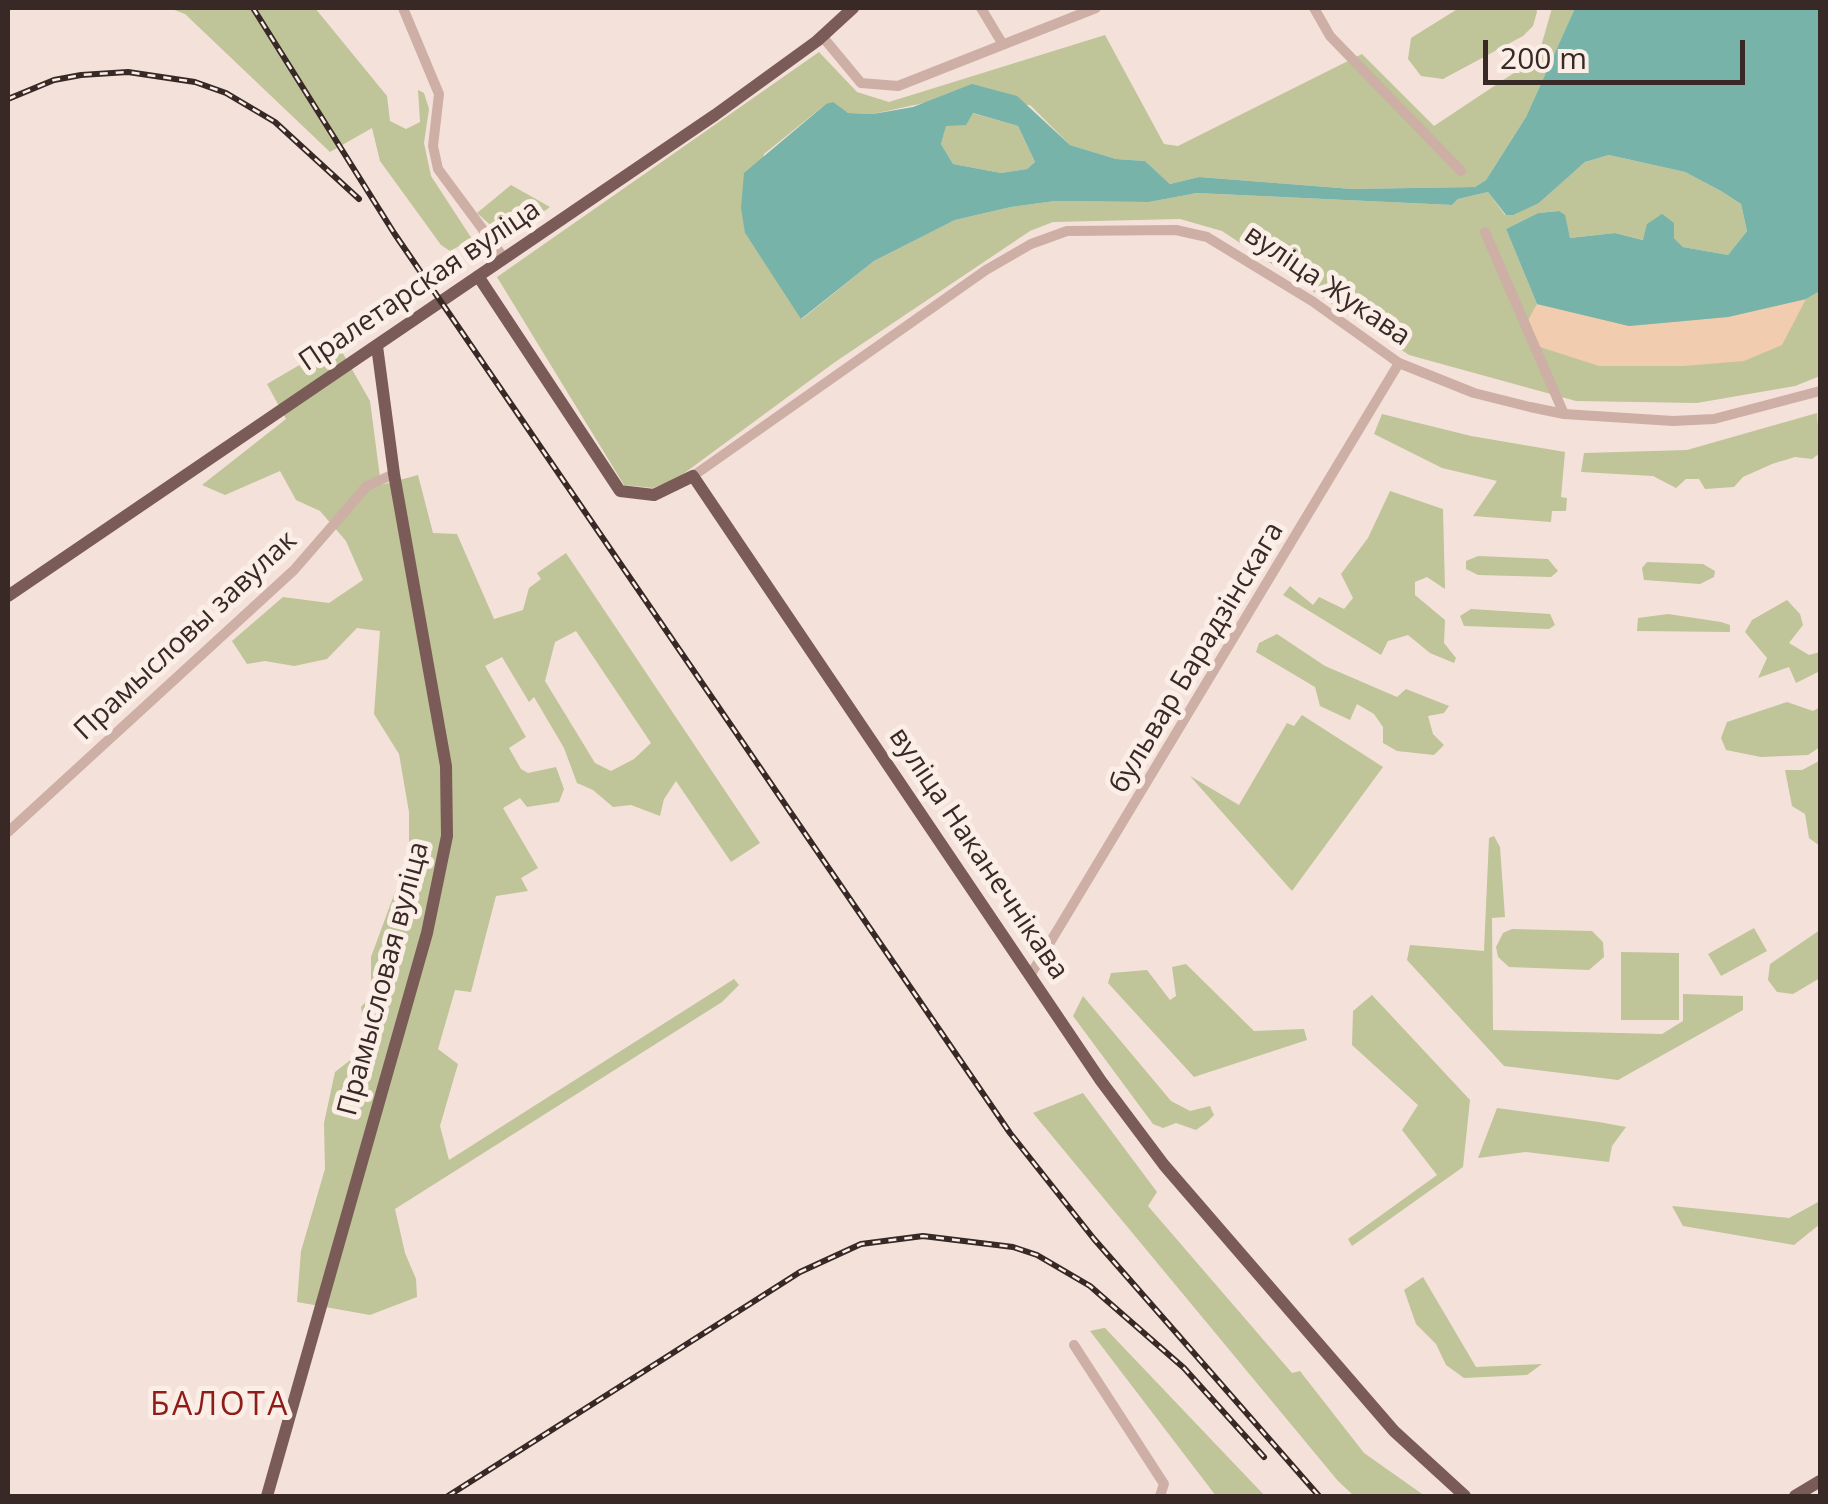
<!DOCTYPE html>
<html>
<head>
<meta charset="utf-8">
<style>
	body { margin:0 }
	#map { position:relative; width:1828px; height:1504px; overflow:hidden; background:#f4e2da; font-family:"Open Sans",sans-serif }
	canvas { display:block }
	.frame { position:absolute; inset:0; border:10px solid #382927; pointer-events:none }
	.scale { position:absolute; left:1483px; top:40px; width:262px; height:45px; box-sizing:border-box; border:5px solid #382927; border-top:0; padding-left:12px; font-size:30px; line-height:35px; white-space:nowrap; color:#382927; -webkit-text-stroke:8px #fbeee7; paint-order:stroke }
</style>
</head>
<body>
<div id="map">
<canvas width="1828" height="1504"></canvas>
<div class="frame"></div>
<div class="scale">200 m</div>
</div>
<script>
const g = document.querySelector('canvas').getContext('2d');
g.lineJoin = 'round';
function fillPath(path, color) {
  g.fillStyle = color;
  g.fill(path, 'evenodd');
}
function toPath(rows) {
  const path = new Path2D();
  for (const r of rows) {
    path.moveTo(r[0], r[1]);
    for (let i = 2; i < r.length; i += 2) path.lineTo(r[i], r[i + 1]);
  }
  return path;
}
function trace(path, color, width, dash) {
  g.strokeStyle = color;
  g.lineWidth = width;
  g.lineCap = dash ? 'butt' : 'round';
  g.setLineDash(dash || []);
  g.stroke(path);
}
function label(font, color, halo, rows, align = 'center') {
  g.font = font + ' "Open Sans",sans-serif';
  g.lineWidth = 10;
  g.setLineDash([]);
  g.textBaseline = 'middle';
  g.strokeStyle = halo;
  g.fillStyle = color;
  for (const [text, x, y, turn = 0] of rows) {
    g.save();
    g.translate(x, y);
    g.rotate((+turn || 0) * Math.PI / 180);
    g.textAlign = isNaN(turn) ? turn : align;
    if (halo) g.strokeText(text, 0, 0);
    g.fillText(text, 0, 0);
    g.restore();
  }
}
fillPath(toPath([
	[169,8,315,8,387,96,390,121,406,129,420,122,418,90,424,93,429,109,424,143,431,176,472,239,450,251,441,245,380,161,372,128,330,152,185,14],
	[1459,8,1536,8,1537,12,1533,26,1523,36,1443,79,1421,76,1408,59,1411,38],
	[1552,8,1575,8,1526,117,1486,180,1475,187,1352,189,1199,177,1170,184,1145,161,1116,159,1070,145,1030,105,933,101,873,114,848,113,826,104,764,154,745,233,802,319,874,261,955,220,1011,207,1055,201,1149,202,1197,193,1452,205,1458,199,1488,192,1505,215,1539,203,1585,162,1609,155,1685,172,1721,191,1741,204,1747,231,1728,255,1683,247,1674,238,1644,240,1615,233,1570,238,1564,215,1558,211,1538,213,1506,229,1537,304,1806,299,1820,291,1820,376,1795,386,1697,403,1576,401,1409,355,1222,231,1180,219,1053,222,1030,231,835,362,675,480,653,488,624,485,497,277,819,52,857,92,889,102,1105,35,1164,144,1178,146,1362,54,1434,126,1538,57],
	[972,113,1018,126,1035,162,1027,169,1001,173,953,164,941,144,946,125],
	[511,185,550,207,506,239,477,213],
	[361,329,366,334,341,350,370,401,381,485,418,475,433,533,457,534,494,619,523,610,529,588,541,579,537,573,566,553,760,843,731,862,676,781,664,799,660,816,631,805,613,807,593,790,577,783,564,748,534,697,529,702,502,657,485,666,526,737,509,748,521,769,528,773,556,767,564,789,559,802,527,807,520,798,503,808,538,868,521,878,528,891,496,896,471,992,455,990,438,1049,458,1064,440,1126,449,1160,734,979,739,985,722,1002,395,1209,405,1253,416,1279,417,1297,370,1315,297,1302,301,1251,325,1169,324,1123,335,1072,367,1047,361,1007,371,996,371,957,409,854,409,812,399,754,374,714,380,631,357,628,327,659,294,666,265,661,247,664,232,641,283,597,329,603,363,580,346,541,320,511,296,500,280,471,225,495,202,485,286,419,267,384],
	[576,631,651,743,634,759,611,771,595,763,545,681,555,642],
	[1817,413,1820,453,1812,459,1795,457,1772,464,1743,477,1734,487,1705,489,1699,479,1686,479,1676,488,1653,476,1581,472,1584,453,1687,450],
	[1382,414,1471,436,1565,452,1561,497,1567,498,1566,511,1552,511,1551,522,1473,516,1497,481,1442,468,1374,434],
	[1390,491,1443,509,1445,589,1427,577,1415,582,1415,595,1445,620,1444,643,1456,658,1454,663,1430,653,1408,635,1388,641,1381,655,1283,595,1290,586,1313,605,1319,597,1344,609,1353,598,1341,574,1368,538],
	[1478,556,1548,559,1558,571,1551,577,1478,575,1466,569,1466,561],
	[1647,562,1703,564,1715,571,1714,577,1700,584,1644,580,1642,568],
	[1787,600,1800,614,1803,625,1789,643,1809,655,1820,652,1820,671,1796,683,1789,667,1758,678,1767,658,1745,632,1752,620],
	[1471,609,1550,614,1555,625,1549,629,1464,626,1460,616],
	[1668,614,1721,622,1730,625,1730,632,1637,631,1638,618],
	[1277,634,1325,666,1397,697,1406,689,1449,706,1444,713,1428,716,1433,734,1444,745,1434,755,1397,751,1383,743,1383,727,1374,714,1357,704,1350,720,1320,706,1315,687,1256,652,1259,643],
	[1787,702,1813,711,1820,707,1820,747,1808,755,1761,757,1726,750,1721,738,1727,722],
	[1302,715,1383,767,1292,891,1190,776,1239,805,1287,723,1294,726],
	[1819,761,1820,763,1820,846,1809,838,1805,814,1792,806,1785,770,1802,770],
	[1494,836,1500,847,1505,917,1492,918,1493,1030,1662,1034,1683,1021,1683,994,1743,996,1743,1010,1618,1080,1504,1066,1407,960,1410,945,1484,951,1489,838],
	[1754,928,1767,951,1721,976,1708,954],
	[1512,929,1592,931,1603,942,1604,957,1589,970,1509,967,1498,957,1496,947,1503,933],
	[1820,930,1820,978,1793,994,1777,992,1768,980,1770,964],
	[1621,952,1679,953,1679,1020,1621,1020],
	[1186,964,1254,1031,1304,1029,1307,1040,1194,1077,1108,983,1111,973,1147,970,1170,1000,1176,996,1172,967],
	[1372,995,1470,1100,1463,1167,1352,1246,1348,1239,1437,1175,1402,1130,1418,1105,1352,1045,1353,1011],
	[1083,996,1171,1101,1190,1111,1210,1106,1214,1115,1207,1122,1196,1130,1176,1123,1163,1128,1153,1124,1073,1016],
	[1083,1093,1157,1192,1148,1206,1292,1373,1300,1371,1364,1453,1425,1496,1354,1496,1338,1481,1033,1113],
	[1497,1108,1599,1122,1626,1127,1612,1146,1609,1162,1526,1152,1478,1158],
	[1820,1201,1820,1224,1794,1245,1683,1226,1672,1206,1789,1218],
	[1423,1277,1476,1367,1542,1364,1527,1375,1464,1378,1446,1365,1436,1344,1416,1324,1404,1290],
	[1104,1328,1105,1328,1265,1496,1216,1496,1090,1331]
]), '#bfc499');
fillPath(toPath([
	[1806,299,1782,345,1744,361,1683,366,1599,366,1537,346,1527,322,1537,304,1629,326,1728,317]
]), '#f2ccae');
fillPath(toPath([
	[1575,8,1820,8,1820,291,1806,299,1728,317,1629,326,1537,304,1506,229,1538,213,1559,211,1565,215,1570,238,1615,233,1643,240,1647,224,1662,214,1674,223,1674,238,1683,247,1728,255,1747,231,1741,204,1721,191,1685,172,1609,155,1585,162,1539,203,1513,215,1506,215,1488,192,1458,199,1452,205,1197,193,1149,202,1055,201,1011,207,955,220,874,261,801,319,745,233,741,208,744,173,826,104,833,102,848,113,873,114,913,107,972,84,1017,96,1070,145,1116,159,1145,161,1170,184,1199,177,1352,189,1475,187,1486,180,1526,117],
	[973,113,1018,126,1035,162,1027,169,1001,173,953,164,941,144,946,126,966,125]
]), '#77b3a9');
trace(toPath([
	[403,8,439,94,433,146,438,169,504,258],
	[981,8,1002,43],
	[1314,8,1330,36,1461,171],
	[822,36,861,83,898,86,1096,8],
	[1485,232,1564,414],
	[693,476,986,270,1031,244,1067,231,1176,230,1207,237,1312,301,1399,363,1474,393,1530,407,1564,414,1673,421,1714,419,1820,391],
	[8,832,294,570,367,486,394,474],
	[1031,974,1399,363],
	[1074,1345,1164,1484,1160,1496]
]), '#cdafa5', 10);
trace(toPath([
	[478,276,620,491,654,495,693,476,1101,1081,1164,1165,1394,1431,1465,1496],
	[8,596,715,115,817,41,853,8],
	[267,1496,427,933,447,836,446,766,394,474,377,346],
	[1795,1496,1820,1481]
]), '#7b5b57', 12);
const rail = toPath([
	[253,8,394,233,1010,1133,1094,1239,1319,1496],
	[8,99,54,80,81,75,128,72,195,82,226,93,275,122,359,199],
	[448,1496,800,1272,861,1244,923,1236,1013,1247,1037,1255,1090,1286,1184,1368,1264,1457]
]);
trace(rail, '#382927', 6);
trace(rail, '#fbeee7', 2.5, [8]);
label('28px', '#382927', '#fbeee7', [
	["Пралетарская вуліца",420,286,-34],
	["вуліца Жукава",1327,286,34],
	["Прамысловы завулак",186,636,-43],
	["бульвар Барадзінскага",1197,658,-59],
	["вуліца Наканечнікава",978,854,56],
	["Прамысловая вуліца",384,979,-75]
]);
g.letterSpacing = '2.5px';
label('32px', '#8e1c19', '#fbeee7', [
	["БАЛОТА",220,1406]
]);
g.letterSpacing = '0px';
</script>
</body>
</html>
